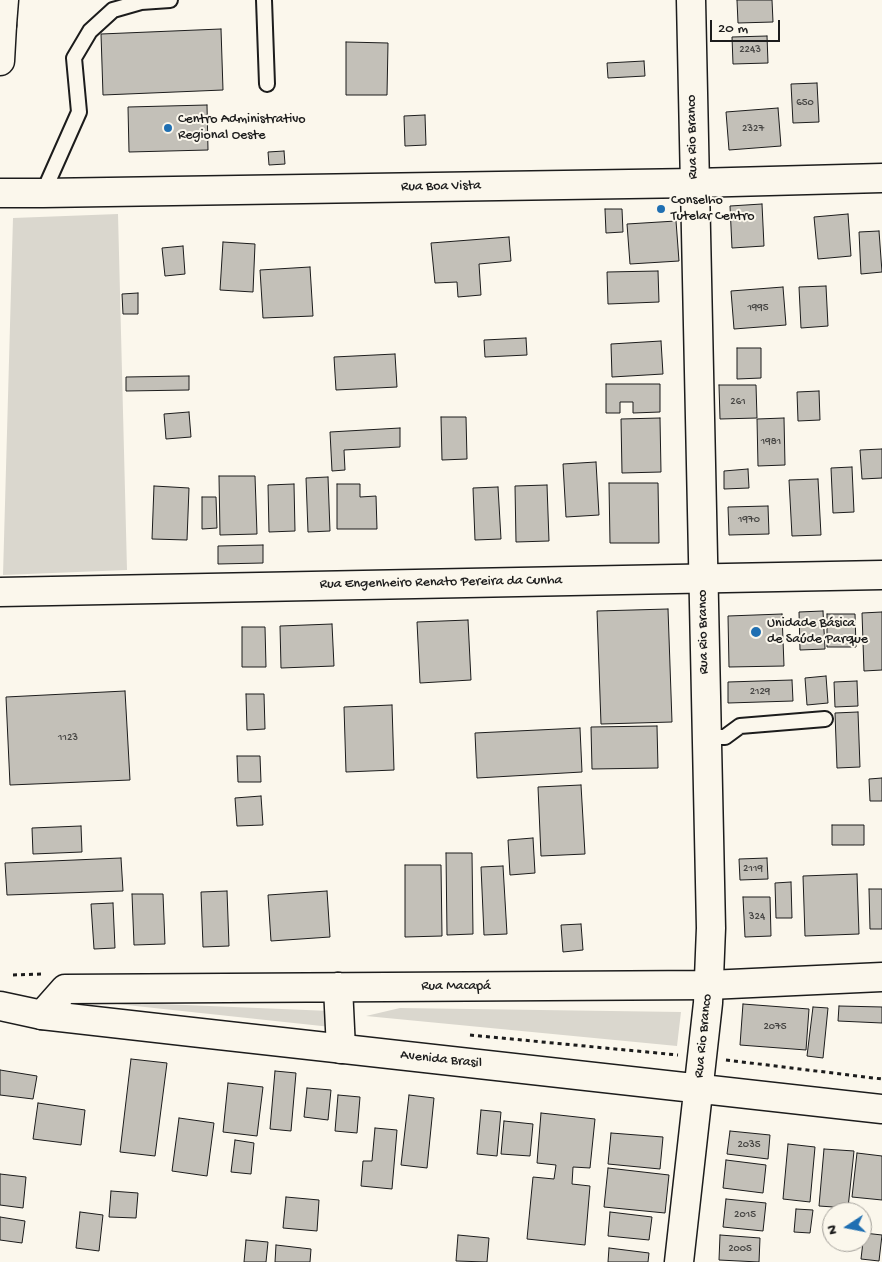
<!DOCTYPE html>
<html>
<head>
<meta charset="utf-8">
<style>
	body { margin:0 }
	#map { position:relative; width:882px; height:1262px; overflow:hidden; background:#fbf7ec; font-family:"Gochi Hand",sans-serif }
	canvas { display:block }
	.north { position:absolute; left:822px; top:1202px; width:50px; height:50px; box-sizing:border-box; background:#fbf7ec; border:1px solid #a29f99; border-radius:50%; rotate:259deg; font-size:14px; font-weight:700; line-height:20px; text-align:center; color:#1c1c1c }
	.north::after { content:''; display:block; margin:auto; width:18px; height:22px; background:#1f6fb2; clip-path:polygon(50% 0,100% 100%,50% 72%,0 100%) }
	.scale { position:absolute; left:710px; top:20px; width:70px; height:22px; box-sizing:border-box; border:2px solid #1c1c1c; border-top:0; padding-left:6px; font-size:15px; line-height:18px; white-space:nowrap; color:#1c1c1c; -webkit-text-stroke:4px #fbf7ec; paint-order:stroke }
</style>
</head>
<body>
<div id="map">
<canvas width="882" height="1262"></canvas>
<div class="north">N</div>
<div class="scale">20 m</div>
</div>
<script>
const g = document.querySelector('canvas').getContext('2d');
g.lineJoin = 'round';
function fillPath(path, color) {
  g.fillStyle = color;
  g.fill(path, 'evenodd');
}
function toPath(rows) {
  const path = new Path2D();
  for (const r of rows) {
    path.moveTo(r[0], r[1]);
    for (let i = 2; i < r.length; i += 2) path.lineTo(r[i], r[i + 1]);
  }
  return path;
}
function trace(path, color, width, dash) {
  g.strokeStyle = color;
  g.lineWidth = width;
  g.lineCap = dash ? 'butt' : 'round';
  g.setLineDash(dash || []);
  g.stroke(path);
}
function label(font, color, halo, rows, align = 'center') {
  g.font = font + ' "Gochi Hand",sans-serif';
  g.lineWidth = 4;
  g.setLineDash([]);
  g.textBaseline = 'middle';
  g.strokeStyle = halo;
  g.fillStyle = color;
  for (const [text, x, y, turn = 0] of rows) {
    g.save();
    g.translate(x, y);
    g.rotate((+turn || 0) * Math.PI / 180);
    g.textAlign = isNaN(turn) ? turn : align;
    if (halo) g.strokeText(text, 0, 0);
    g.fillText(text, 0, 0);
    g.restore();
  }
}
fillPath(toPath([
	[118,214,127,570,3,575,13,218],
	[89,1001,330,1011,331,1027],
	[400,1008,681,1012,677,1046,366,1016]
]), '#dad7ce');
const building = toPath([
	[737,0,772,0,773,22,738,23,737,0],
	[221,29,223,90,103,95,101,34,221,29],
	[767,36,768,63,733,64,732,37,767,36],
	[346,42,388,43,387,95,346,95,346,42],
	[644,61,645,76,608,78,607,63,644,61],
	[817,83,819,122,793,123,791,84,817,83],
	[207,105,208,150,129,152,128,107,207,105],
	[778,108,781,146,729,150,726,112,778,108],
	[425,115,426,145,405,146,404,116,425,115],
	[284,151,285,164,269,165,268,152,284,151],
	[762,204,764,246,732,248,730,206,762,204],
	[605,209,622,209,623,232,606,233,605,209],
	[848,214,851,256,818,259,814,217,848,214],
	[676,221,679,261,630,264,627,224,676,221],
	[879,231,882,272,861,274,859,232,879,231],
	[509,237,511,261,479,264,481,295,458,297,457,282,435,283,431,243,509,237],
	[223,242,255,244,253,292,220,290,223,242],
	[183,246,185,274,165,276,162,248,183,246],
	[310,267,313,316,263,318,260,270,310,267],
	[658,271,659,302,608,304,607,272,658,271],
	[826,286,828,326,801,328,799,287,826,286],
	[783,287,786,325,734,329,731,291,783,287],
	[138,293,138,314,123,314,122,294,138,293],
	[526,338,527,355,485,357,484,340,526,338],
	[661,341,663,374,612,377,611,344,661,341],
	[737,348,761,348,761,378,737,379,737,348],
	[395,354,397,387,336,390,334,357,395,354],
	[189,376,189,390,126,391,126,377,189,376],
	[606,384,660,384,660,412,633,413,633,402,620,402,620,413,606,413,606,384],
	[719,385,756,385,757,418,720,419,719,385],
	[819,391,820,420,798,421,797,392,819,391],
	[189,412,191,437,166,439,164,414,189,412],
	[441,417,466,417,467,459,442,460,441,417],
	[660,418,661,472,622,473,621,419,660,418],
	[784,418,785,465,758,466,757,419,784,418],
	[400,428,400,447,344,450,345,470,332,471,330,432,400,428],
	[882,449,882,478,862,479,860,450,882,449],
	[596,462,599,515,566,517,563,464,596,462],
	[852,467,854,512,833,513,831,468,852,467],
	[748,469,749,488,724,489,724,471,748,469],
	[219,476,255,476,257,534,220,535,219,476],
	[328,477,330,531,308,532,306,478,328,477],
	[818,479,821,535,792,536,789,480,818,479],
	[609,483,658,483,659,543,610,543,609,483],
	[294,484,295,531,269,532,268,485,294,484],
	[337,484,360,484,360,497,376,496,377,529,337,529,337,484],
	[547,485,549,541,516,542,515,486,547,485],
	[154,486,189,488,187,540,152,539,154,486],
	[498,487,501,539,475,540,473,488,498,487],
	[202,497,216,497,217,528,202,529,202,497],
	[768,506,769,534,729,535,728,507,768,506],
	[263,545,263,563,218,564,218,546,263,545],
	[668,609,672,722,601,724,597,611,668,609],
	[823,611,825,649,800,650,799,612,823,611],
	[882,612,882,670,864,671,862,613,882,612],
	[782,614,784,666,729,667,728,616,782,614],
	[827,614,855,614,856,647,827,647,827,614],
	[468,620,471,680,420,683,417,622,468,620],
	[332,624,334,666,281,668,280,626,332,624],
	[242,627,265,627,266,667,242,667,242,627],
	[826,676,828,703,807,705,805,678,826,676],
	[792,680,793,701,728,703,728,682,792,680],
	[857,681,858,706,835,707,834,682,857,681],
	[125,691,130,780,10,785,6,697,125,691],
	[246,694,264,694,265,729,247,730,246,694],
	[392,705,394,770,346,772,344,707,392,705],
	[858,712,860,767,837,768,835,713,858,712],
	[657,726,658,768,592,769,591,727,657,726],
	[580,728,582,772,477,778,475,733,580,728],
	[237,756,260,756,261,782,238,782,237,756],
	[882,778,882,801,870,801,869,779,882,778],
	[581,785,585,854,541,856,538,787,581,785],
	[261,796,263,825,237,826,235,798,261,796],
	[832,825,864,825,864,845,832,845,832,825],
	[81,826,82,852,33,854,32,828,81,826],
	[533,838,535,873,510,875,508,840,533,838],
	[446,853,472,853,473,934,447,935,446,853],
	[121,858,123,891,7,895,5,863,121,858],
	[767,858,768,879,740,880,739,859,767,858],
	[405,865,441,865,442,936,405,937,405,865],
	[503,866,507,934,484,935,481,867,503,866],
	[857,874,859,934,805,936,803,876,857,874],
	[791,882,792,918,776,918,775,883,791,882],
	[869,889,882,889,882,929,870,929,869,889],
	[227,891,229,946,203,947,201,892,227,891],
	[327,891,330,937,271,941,268,895,327,891],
	[132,894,163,894,165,944,134,945,132,894],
	[743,897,770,897,771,936,745,937,743,897],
	[113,903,115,948,94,949,91,904,113,903],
	[581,924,583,950,563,952,561,925,581,924],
	[743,1004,809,1009,806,1050,740,1045,743,1004],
	[839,1006,882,1007,882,1023,838,1021,839,1006],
	[813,1007,828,1008,823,1058,807,1056,813,1007],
	[131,1059,167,1063,155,1156,120,1152,131,1059],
	[0,1070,37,1076,33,1099,0,1095,0,1070],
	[275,1071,296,1073,291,1131,270,1129,275,1071],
	[228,1083,263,1087,257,1136,223,1132,228,1083],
	[307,1088,331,1090,328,1120,304,1117,307,1088],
	[338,1095,360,1097,357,1133,335,1131,338,1095],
	[409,1095,434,1098,427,1168,401,1165,409,1095],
	[38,1103,85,1110,81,1145,33,1139,38,1103],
	[481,1110,501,1112,497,1156,477,1154,481,1110],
	[541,1113,595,1119,590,1168,573,1167,572,1184,590,1186,585,1245,527,1239,533,1177,554,1179,556,1165,537,1163,541,1113],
	[179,1118,214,1123,207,1176,172,1171,179,1118],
	[504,1121,533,1124,530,1156,501,1154,504,1121],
	[375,1128,397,1130,392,1189,361,1186,363,1161,372,1161,375,1128],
	[730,1131,770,1135,768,1159,727,1154,730,1131],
	[611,1133,663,1137,660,1169,608,1164,611,1133],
	[235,1140,254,1143,251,1174,231,1172,235,1140],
	[788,1144,815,1147,810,1202,783,1199,788,1144],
	[824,1149,854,1151,848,1208,819,1206,824,1149],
	[857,1153,882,1156,882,1200,852,1197,857,1153],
	[726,1160,766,1165,763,1193,723,1188,726,1160],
	[608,1168,669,1175,665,1213,604,1207,608,1168],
	[0,1174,26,1177,23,1208,0,1205,0,1174],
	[111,1191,138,1193,136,1218,109,1217,111,1191],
	[286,1197,319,1200,317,1231,283,1228,286,1197],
	[726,1199,766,1203,763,1231,723,1227,726,1199],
	[796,1209,813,1210,810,1233,794,1232,796,1209],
	[80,1212,103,1215,99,1251,76,1248,80,1212],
	[610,1212,652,1217,649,1240,608,1236,610,1212],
	[0,1217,25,1221,22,1243,0,1240,0,1217],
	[864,1233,882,1235,879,1261,861,1259,864,1233],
	[458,1235,489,1238,487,1262,456,1261,458,1235],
	[720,1235,760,1238,759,1262,719,1260,720,1235],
	[246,1240,268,1242,266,1262,244,1262,246,1240],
	[276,1245,311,1249,310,1262,275,1262,276,1245],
	[609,1248,649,1253,648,1262,608,1262,609,1248]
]);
fillPath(building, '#c3c0b8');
trace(building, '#1c1c1c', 1);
const service = toPath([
	[264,0,267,84],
	[43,193,79,112,74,58,90,31,113,10,141,2,170,0],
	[707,737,725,737,740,726,825,719]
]);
const minor = toPath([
	[0,193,43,193,694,183,882,178],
	[0,592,882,575],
	[338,987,341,1049],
	[42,1015,65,989,709,985,882,977]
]);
const tertiary = toPath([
	[0,22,2,25,0,61],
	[0,1006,42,1015,192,1032,882,1109],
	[679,1262,708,1003,711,928,691,0]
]);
const trunk = toPath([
	[2,25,4,0]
]);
trace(service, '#1c1c1c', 18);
trace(minor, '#1c1c1c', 31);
trace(tertiary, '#1c1c1c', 31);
trace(trunk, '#1c1c1c', 31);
trace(toPath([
	[13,975,44,974],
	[470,1035,678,1055],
	[726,1060,882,1079]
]), '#1c1c1c', 3, [4, 4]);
trace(service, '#fbf7ec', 14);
trace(minor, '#fbf7ec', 28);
trace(tertiary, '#fbf7ec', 28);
trace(trunk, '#fbf7ec', 28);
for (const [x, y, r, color] of [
	[168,128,5,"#1f6fb2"],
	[661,209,5,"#1f6fb2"],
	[756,632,6,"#1f6fb2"]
]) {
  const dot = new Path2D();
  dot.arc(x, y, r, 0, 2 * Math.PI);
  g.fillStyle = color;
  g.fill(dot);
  trace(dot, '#fbf7ec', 2);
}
label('11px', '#464543', null, [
	["2243",750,50],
	["650",805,103],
	["2327",753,129],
	["1995",758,308],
	["261",738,402],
	["1981",771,442],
	["1970",749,520],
	["2129",760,692],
	["1123",68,738],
	["2119",753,869],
	["324",757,917],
	["2075",775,1027],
	["2035",749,1145],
	["2015",745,1215],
	["2005",740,1249]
]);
label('14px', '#1c1c1c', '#fbf7ec', [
	["Centro Administrativo",178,120],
	["Regional Oeste",178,136],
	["Conselho",671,201],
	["Tutelar Centro",671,217],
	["Unidade Básica",767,624],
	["de Saúde Parque",767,640]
], 'left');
label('14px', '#1c1c1c', '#fbf7ec', [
	["Rua Rio Branco",693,137,-91],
	["Rua Boa Vista",441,187,-1],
	["Rua Engenheiro Renato Pereira da Cunha",441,583,-1],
	["Rua Rio Branco",704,632,-91],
	["Rua Macapá",456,987],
	["Rua Rio Branco",704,1036,-84],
	["Avenida Brasil",441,1060,6]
]);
</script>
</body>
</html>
